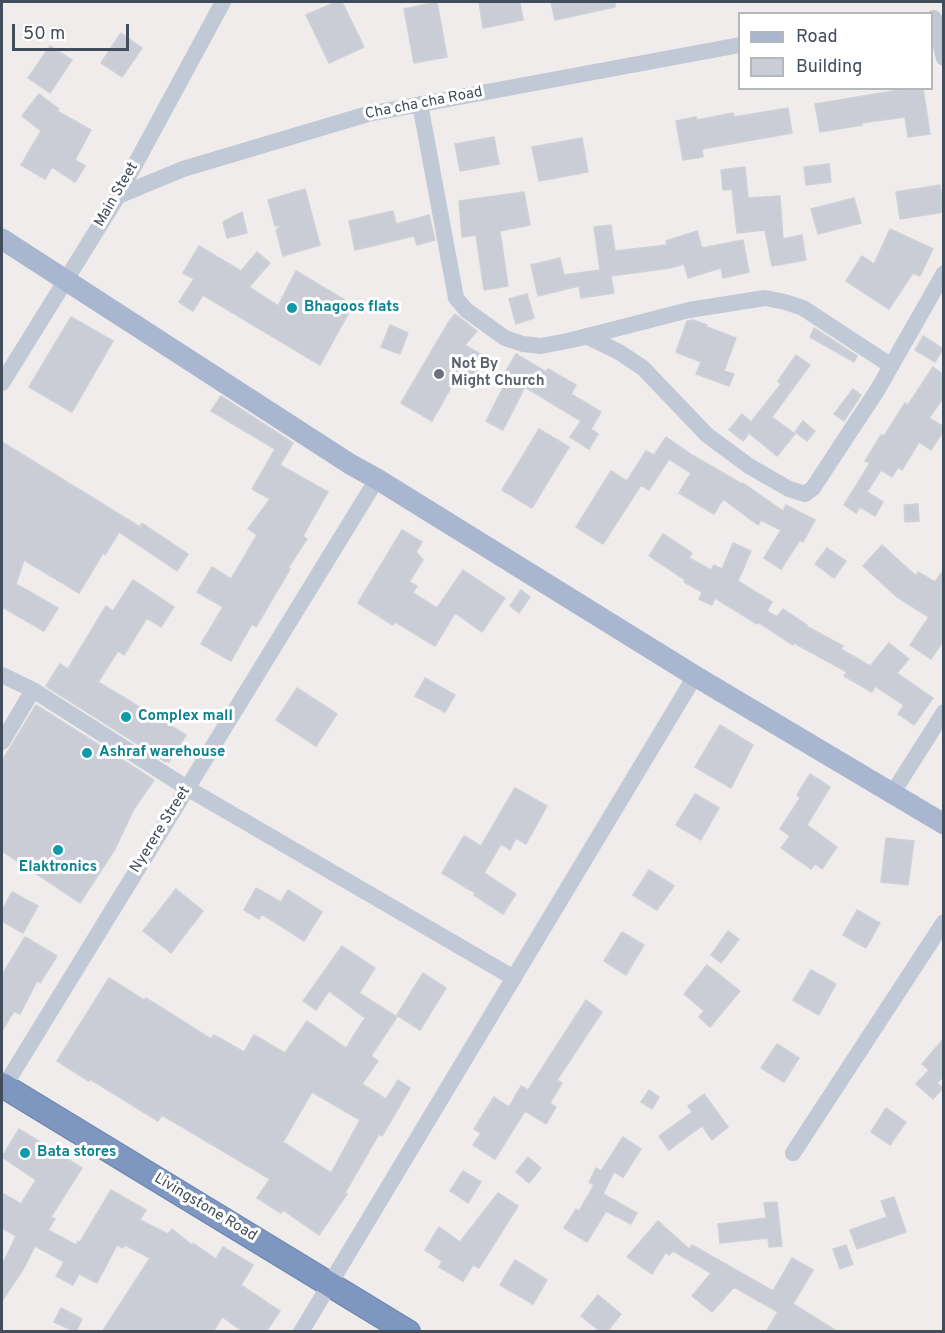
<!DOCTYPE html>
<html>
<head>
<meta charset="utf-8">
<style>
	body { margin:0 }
	#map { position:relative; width:945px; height:1333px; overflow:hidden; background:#efeceb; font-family:Overpass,sans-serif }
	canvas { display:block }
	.frame { position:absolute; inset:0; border:3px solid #424d5b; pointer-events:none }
	.legend { position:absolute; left:738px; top:12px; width:195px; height:78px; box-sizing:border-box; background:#fff; border:2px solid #b3b8bd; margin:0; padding:8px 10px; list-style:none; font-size:18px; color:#424d5b }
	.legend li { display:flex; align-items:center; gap:12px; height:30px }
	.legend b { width:30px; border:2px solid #b3b8bd }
	.scale { position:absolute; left:12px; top:24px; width:117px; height:27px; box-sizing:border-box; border:3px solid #424d5b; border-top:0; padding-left:8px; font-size:18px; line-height:21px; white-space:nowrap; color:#424d5b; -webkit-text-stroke:4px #fff; paint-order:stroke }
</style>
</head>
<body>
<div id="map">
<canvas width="945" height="1333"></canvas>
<div class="frame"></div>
<ul class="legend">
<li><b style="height:8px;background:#a8b7cf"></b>Road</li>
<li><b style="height:16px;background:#cacdd5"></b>Building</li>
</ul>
<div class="scale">50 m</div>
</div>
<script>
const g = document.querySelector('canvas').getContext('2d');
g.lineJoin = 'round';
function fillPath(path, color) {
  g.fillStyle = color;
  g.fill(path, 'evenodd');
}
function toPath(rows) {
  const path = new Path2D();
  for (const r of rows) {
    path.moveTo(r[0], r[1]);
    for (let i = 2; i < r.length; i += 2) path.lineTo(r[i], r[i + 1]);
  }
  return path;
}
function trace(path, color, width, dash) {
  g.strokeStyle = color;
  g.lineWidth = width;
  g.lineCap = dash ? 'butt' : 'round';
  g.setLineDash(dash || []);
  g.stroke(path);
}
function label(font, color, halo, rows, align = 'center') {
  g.font = font + ' Overpass,sans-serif';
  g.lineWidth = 6;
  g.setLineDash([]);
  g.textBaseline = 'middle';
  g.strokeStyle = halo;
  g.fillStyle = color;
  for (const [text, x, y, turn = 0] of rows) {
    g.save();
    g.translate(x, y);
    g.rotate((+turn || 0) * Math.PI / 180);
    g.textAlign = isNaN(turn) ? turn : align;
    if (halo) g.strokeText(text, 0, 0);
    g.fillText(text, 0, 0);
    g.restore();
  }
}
const building = toPath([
	[336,2,342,2,364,47,329,63,306,15,336,2],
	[437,2,447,57,414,63,404,9,437,2],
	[479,2,520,2,523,20,483,28,479,2],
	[551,2,615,2,615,7,555,20,551,2],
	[121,33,142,48,122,77,101,63,121,33],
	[50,46,72,60,50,93,28,78,50,46],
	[911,88,923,88,930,134,908,137,905,117,861,123,862,125,820,132,815,104,911,88],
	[39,94,59,109,57,111,91,130,75,160,85,166,75,182,52,167,45,179,21,165,41,131,22,116,39,94],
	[788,108,792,133,702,149,703,157,683,160,676,121,696,117,697,120,733,113,734,117,788,108],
	[494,137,499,164,460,171,455,144,494,137],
	[582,138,588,172,539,181,532,147,582,138],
	[829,164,831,182,806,185,804,167,829,164],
	[745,167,748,198,780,196,783,239,802,235,806,260,772,266,765,230,737,233,732,189,723,190,721,170,745,167],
	[940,185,944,212,900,219,896,192,940,185],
	[305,189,320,245,283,256,276,230,281,225,275,226,268,200,305,189],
	[524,192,530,225,500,231,508,286,484,290,476,235,462,237,459,201,524,192],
	[854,198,861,223,818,234,811,209,854,198],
	[393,211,396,224,429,215,435,240,417,245,414,236,355,250,349,221,393,211],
	[242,212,247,233,227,238,223,222,242,212],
	[611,225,615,251,667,245,666,241,697,231,702,248,743,240,749,272,723,278,721,268,688,278,684,264,670,268,611,276,614,293,581,298,579,286,538,296,531,265,560,258,564,275,600,270,594,227,611,225],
	[890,229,933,249,920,276,913,273,889,309,846,281,862,256,874,264,890,229],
	[199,246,241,271,257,252,270,263,249,287,278,306,296,271,353,305,320,365,203,295,193,311,179,302,194,279,183,273,199,246],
	[527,294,534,318,516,324,509,299,527,294],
	[455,314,477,331,465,345,485,357,473,377,461,370,432,421,401,403,448,323,455,314],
	[71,317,113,341,72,412,29,387,71,317],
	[693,320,707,325,707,327,736,338,724,371,734,374,729,386,696,374,701,362,676,352,687,321,693,320],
	[390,325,408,333,400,354,381,347,390,325],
	[814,328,857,356,854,362,810,337,814,328],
	[923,336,943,349,935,362,915,350,923,336],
	[516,354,546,372,548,369,576,385,571,394,601,412,591,429,598,434,589,449,570,437,581,421,525,387,503,430,486,421,510,374,506,371,516,354],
	[796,355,810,365,772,417,795,434,777,456,749,433,743,441,729,430,742,414,751,422,781,384,778,381,796,355],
	[933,367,944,375,944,397,929,418,944,427,944,430,931,450,919,442,902,470,898,467,892,477,881,470,867,492,883,502,875,516,860,507,856,513,844,505,870,463,865,461,881,435,884,436,905,403,908,405,933,367],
	[853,389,861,395,844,421,834,414,853,389],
	[221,396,293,443,280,465,328,492,303,536,307,539,288,568,290,569,256,627,252,624,231,661,201,644,223,607,197,592,212,567,231,579,257,535,248,529,270,499,252,489,275,449,211,411,221,396],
	[803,421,815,431,807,441,795,432,803,421],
	[539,429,569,447,532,508,502,490,539,429],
	[666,437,692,455,742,484,743,483,783,511,786,505,815,520,803,542,800,540,781,569,764,558,781,530,761,520,758,525,723,499,714,514,679,493,691,473,669,459,649,490,641,485,603,544,576,527,611,471,627,481,646,451,654,455,666,437],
	[2,442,140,527,142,523,188,554,177,571,119,532,105,555,103,553,79,593,24,560,16,584,58,608,44,631,2,607,2,442],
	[918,504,919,521,905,522,904,505,918,504],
	[402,530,422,542,416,552,423,560,409,582,417,586,413,593,437,608,463,570,505,598,482,632,455,613,435,646,395,622,393,625,358,603,402,530],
	[663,534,692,553,689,558,711,570,714,565,722,569,733,543,751,551,738,581,772,602,767,611,777,617,783,609,807,625,806,626,843,646,841,649,870,666,889,643,909,659,897,673,933,698,914,725,898,714,904,705,875,686,872,692,844,676,847,672,794,643,793,645,758,622,757,624,715,598,712,605,699,599,702,592,684,582,685,580,649,556,663,534],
	[882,545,916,576,918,572,935,582,944,569,944,640,931,659,910,645,929,617,897,597,863,566,882,545],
	[827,548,846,561,834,578,815,564,827,548],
	[133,580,174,607,161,627,147,618,124,655,118,651,98,682,186,735,169,762,167,760,166,762,46,686,60,664,68,669,106,606,113,611,133,580],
	[521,590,530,597,519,613,510,606,521,590],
	[425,678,455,695,445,712,415,696,425,678],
	[297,688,337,714,316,746,276,720,297,688],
	[36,705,154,780,134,809,115,849,80,903,2,851,2,761,36,705],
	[720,725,753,745,731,788,695,767,720,725],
	[810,774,830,787,807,825,837,847,822,869,815,864,811,869,781,848,790,836,780,829,800,798,797,795,810,774],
	[515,788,547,806,526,844,516,838,510,850,501,844,484,873,516,894,503,914,474,895,475,893,442,873,464,836,481,846,515,788],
	[695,794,719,808,701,840,676,825,695,794],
	[886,838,914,841,908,885,881,882,886,838],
	[649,870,674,886,657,910,633,895,649,870],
	[256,888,281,902,288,890,322,912,304,941,262,914,259,919,244,910,256,888],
	[176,889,203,911,171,953,143,931,176,889],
	[12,892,38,906,23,933,2,921,2,910,12,892],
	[857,910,880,923,866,948,843,935,857,910],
	[728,931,739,939,721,963,711,955,728,931],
	[622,932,644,945,626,975,604,961,622,932],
	[25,937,57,956,40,983,37,981,20,1014,14,1011,2,1031,2,975,25,937],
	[342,946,375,968,359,993,397,1017,371,1056,378,1061,362,1084,386,1099,398,1080,410,1088,382,1136,379,1134,345,1193,347,1194,319,1235,283,1210,281,1213,257,1198,270,1179,162,1115,158,1121,90,1079,89,1081,57,1061,109,978,144,1000,146,998,211,1039,214,1035,244,1052,254,1035,285,1053,307,1021,346,1048,365,1018,329,991,316,1010,303,1001,342,946],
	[312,1092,360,1120,331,1173,283,1142,312,1092],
	[707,965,740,991,710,1027,699,1017,704,1011,684,994,707,965],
	[811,970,836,984,819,1015,793,1000,811,970],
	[423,973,446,988,420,1030,397,1015,423,973],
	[586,1000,602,1012,557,1080,562,1083,550,1103,556,1107,546,1124,525,1111,495,1159,473,1145,481,1133,474,1129,494,1097,509,1107,521,1086,528,1090,586,1000],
	[944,1038,944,1076,937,1083,943,1088,933,1099,916,1084,929,1070,922,1064,944,1038],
	[777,1044,799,1058,784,1082,761,1068,777,1044],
	[649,1090,659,1097,652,1109,641,1102,649,1090],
	[704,1094,728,1127,712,1140,702,1126,669,1150,659,1136,692,1112,688,1106,704,1094],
	[886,1108,906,1122,890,1145,871,1132,886,1108],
	[19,1129,82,1168,51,1217,55,1219,48,1230,76,1245,78,1241,80,1242,111,1190,146,1210,140,1220,168,1234,172,1229,192,1245,193,1243,216,1259,223,1247,253,1265,241,1285,280,1311,266,1332,244,1332,222,1317,213,1332,102,1332,150,1258,125,1245,123,1248,117,1245,97,1283,79,1274,73,1285,56,1276,64,1262,35,1246,24,1268,2,1301,2,1265,16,1236,2,1228,2,1193,21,1204,36,1180,2,1157,19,1129],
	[623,1137,641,1149,623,1177,614,1172,603,1194,637,1213,631,1224,606,1211,587,1242,564,1228,576,1209,579,1211,594,1185,589,1182,596,1168,601,1171,623,1137],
	[528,1157,541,1168,529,1183,516,1172,528,1157],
	[463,1171,481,1182,468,1203,450,1191,463,1171],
	[498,1193,518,1206,479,1268,473,1265,463,1281,439,1267,442,1261,425,1250,439,1227,460,1242,498,1193],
	[894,1197,906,1232,857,1249,850,1230,887,1217,881,1201,894,1197],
	[777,1202,782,1246,769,1247,768,1238,720,1243,718,1224,766,1218,764,1203,777,1202],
	[658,1221,689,1249,692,1245,773,1291,792,1258,813,1270,793,1304,838,1332,766,1332,778,1312,734,1287,712,1312,692,1296,711,1273,673,1251,669,1255,666,1252,652,1274,627,1257,658,1221],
	[846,1245,853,1264,840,1269,833,1249,846,1245],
	[515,1260,547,1280,533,1304,500,1285,515,1260],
	[598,1295,621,1314,607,1332,601,1332,581,1316,598,1295],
	[61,1308,82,1319,76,1332,54,1322,61,1308]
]);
fillPath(building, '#cacdd5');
trace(building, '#cfd1d9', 1.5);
const highway = toPath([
	[2,1085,408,1332]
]);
trace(highway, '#6982ad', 26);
trace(toPath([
	[934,18,944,58],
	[420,104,456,298,466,310,505,338,523,344,541,346,572,340,689,310,765,298,785,302,803,308,890,365],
	[118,196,183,169,368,114,740,45],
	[586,336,619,352,643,368,707,435,749,466,789,489,805,494,813,488,878,389,944,273],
	[2,383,118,196,223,2],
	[2,675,33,690],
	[2,742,33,690,187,788,514,978],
	[892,794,944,712],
	[2,1090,377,479],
	[793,1153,944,922],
	[301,1332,695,676]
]), '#c0c9d5', 16);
trace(toPath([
	[2,239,350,464,377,479,695,676,944,824]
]), '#a8b7cf', 21);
trace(highway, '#7d97c1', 24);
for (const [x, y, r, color] of [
	[292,308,6,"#0f9aa8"],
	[439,374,6,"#6b7280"],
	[126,717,6,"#0f9aa8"],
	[87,753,6,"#0f9aa8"],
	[58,850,6,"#0f9aa8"],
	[25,1153,6,"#0f9aa8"]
]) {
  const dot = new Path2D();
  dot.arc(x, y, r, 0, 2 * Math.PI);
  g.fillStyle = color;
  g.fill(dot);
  trace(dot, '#fff', 2);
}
label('15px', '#424d5b', '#fff', [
	["Cha cha cha Road",424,104,-11],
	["Main Steet",117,195,-60],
	["Nyerere Street",161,830,-58],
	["Livingstone Road",205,1208,31]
]);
label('bold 15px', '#0d838f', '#fff', [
	["Bhagoos flats",304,308],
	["Complex mall",138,717],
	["Ashraf warehouse",99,753],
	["Elaktronics",58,868,"center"],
	["Bata stores",37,1153]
], 'left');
label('bold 15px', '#5b616d', '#fff', [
	["Not By",451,365],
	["Might Church",451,382]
], 'left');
</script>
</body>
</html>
